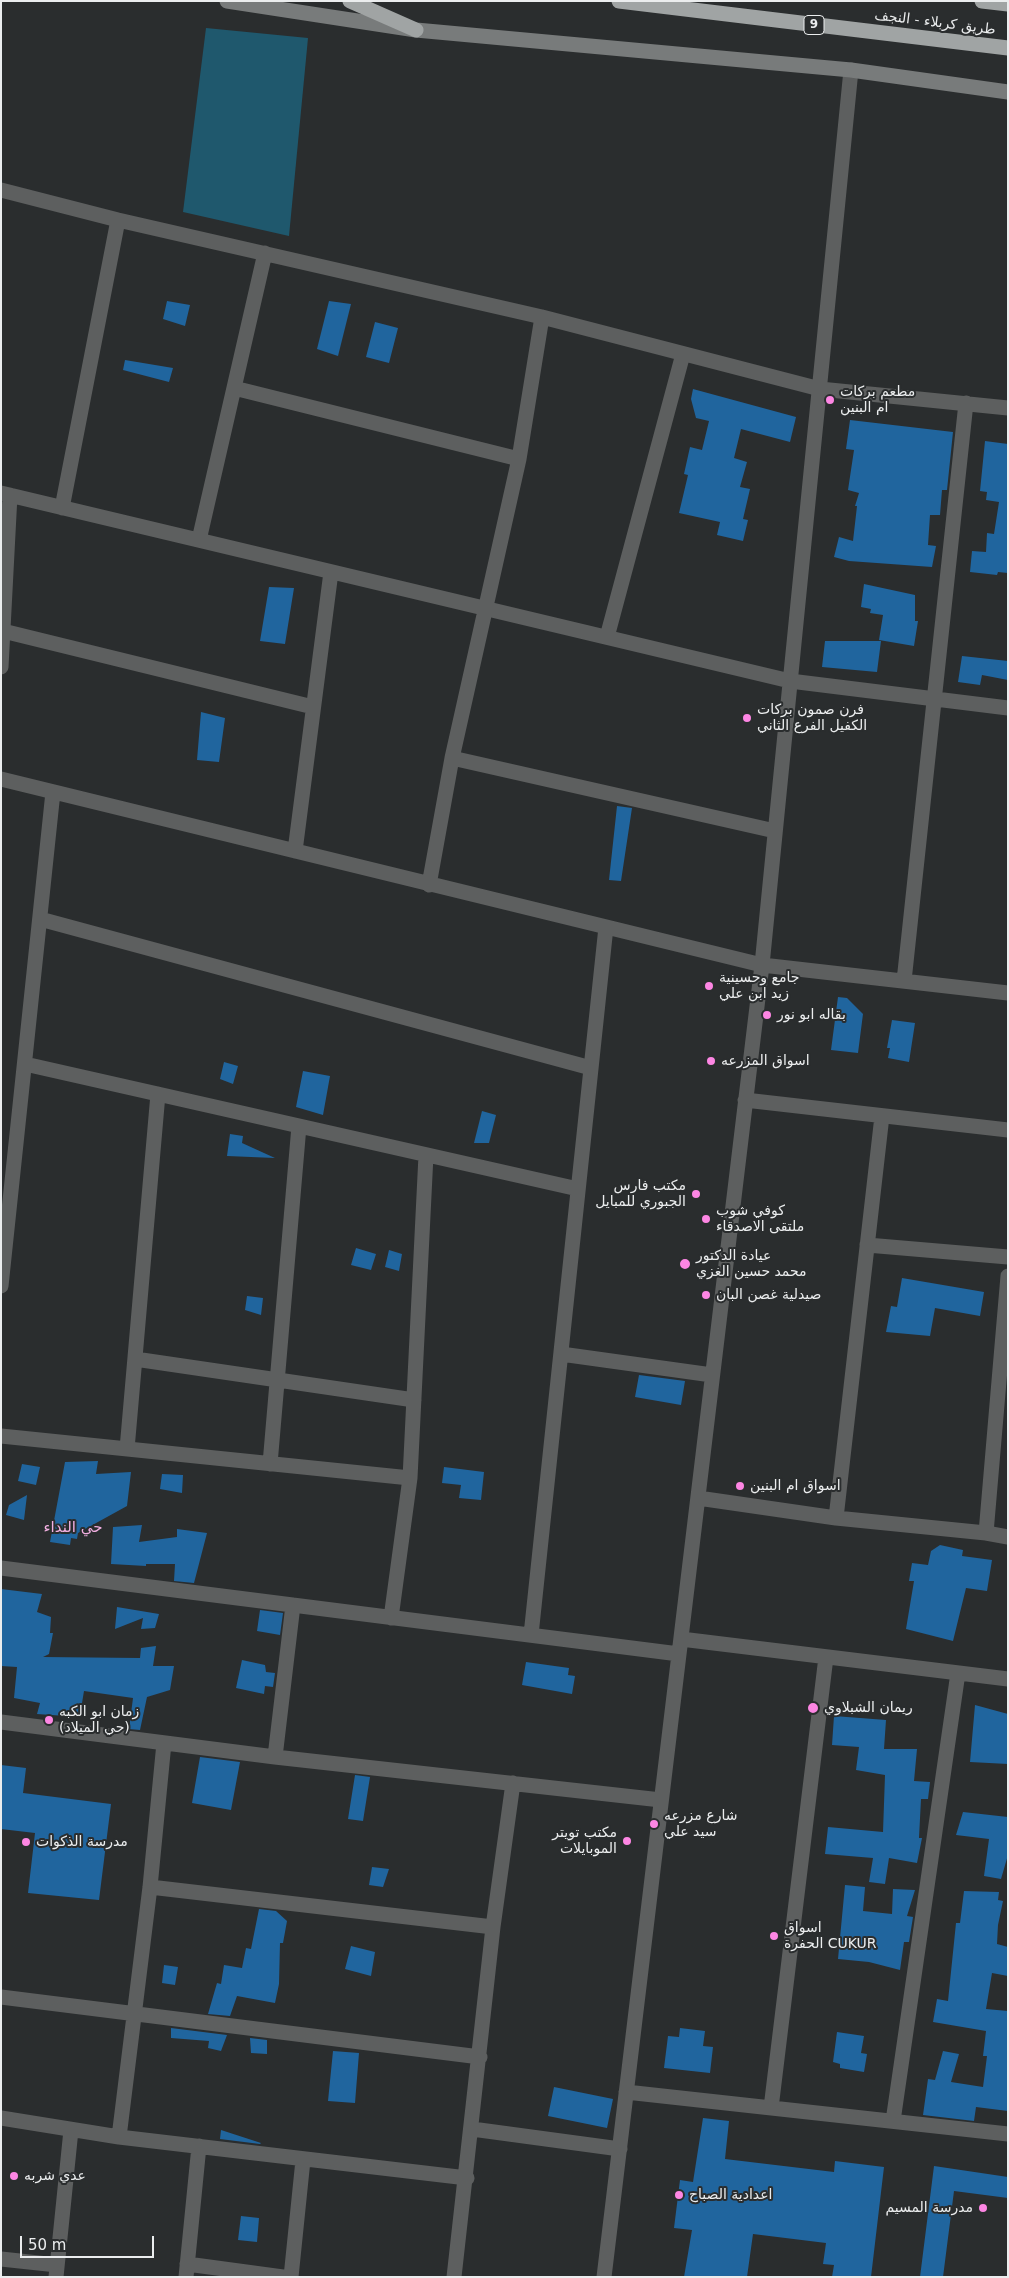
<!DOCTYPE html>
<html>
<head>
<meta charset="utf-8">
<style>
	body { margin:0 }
	#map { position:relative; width:1009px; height:2278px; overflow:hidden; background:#2a2d2e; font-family:"DejaVu Sans",sans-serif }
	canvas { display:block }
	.frame { position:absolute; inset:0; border:2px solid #ebedee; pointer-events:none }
	.scale { position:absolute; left:20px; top:2236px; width:134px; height:22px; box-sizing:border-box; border:2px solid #ebedee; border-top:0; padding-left:6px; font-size:15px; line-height:18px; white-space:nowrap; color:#ebedee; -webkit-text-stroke:4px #2a2d2e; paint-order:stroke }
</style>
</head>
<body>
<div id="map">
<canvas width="1009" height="2278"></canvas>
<div class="frame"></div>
<div class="scale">50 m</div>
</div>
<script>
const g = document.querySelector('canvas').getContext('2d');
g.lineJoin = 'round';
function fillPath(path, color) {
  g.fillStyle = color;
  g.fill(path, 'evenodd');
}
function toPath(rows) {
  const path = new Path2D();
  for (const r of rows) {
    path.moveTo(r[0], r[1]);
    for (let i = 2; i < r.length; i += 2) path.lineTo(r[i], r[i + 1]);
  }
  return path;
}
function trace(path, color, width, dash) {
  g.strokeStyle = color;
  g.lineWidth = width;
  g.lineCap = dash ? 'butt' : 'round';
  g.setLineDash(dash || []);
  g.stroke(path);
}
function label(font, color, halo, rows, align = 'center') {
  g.font = font + ' "DejaVu Sans",Vazirmatn,sans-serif';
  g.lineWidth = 4;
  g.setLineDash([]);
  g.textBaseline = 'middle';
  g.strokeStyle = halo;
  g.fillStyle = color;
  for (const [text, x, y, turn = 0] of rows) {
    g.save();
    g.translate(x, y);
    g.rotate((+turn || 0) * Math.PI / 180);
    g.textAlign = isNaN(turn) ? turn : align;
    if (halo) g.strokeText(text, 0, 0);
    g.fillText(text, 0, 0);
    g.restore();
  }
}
fillPath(toPath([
	[206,28,308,38,289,236,183,212]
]), '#1f586d');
fillPath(toPath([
	[167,301,190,305,185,326,163,319],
	[329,301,351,304,338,356,317,349],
	[375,322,398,328,389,363,366,357],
	[125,360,173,368,169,382,123,370],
	[693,389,796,417,790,442,741,429,734,458,747,462,740,487,750,489,743,519,748,520,743,541,717,535,720,522,679,513,688,475,684,474,690,447,702,450,709,421,696,418,691,399],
	[850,420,953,432,947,490,942,490,940,515,930,515,928,545,936,546,932,567,849,561,834,557,839,537,853,541,857,506,855,506,859,493,848,490,854,450,846,449],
	[985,441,1008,444,1008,573,998,572,997,575,970,572,972,551,986,552,987,533,994,534,999,502,986,500,987,492,980,491],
	[864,584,915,595,915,621,918,621,914,646,879,640,883,615,870,613,871,609,861,607],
	[269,587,294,588,285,644,260,641],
	[825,641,881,641,877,672,822,667],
	[962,656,1008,661,1008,680,982,675,980,685,958,682],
	[201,712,225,718,219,762,197,760],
	[617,806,632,808,621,881,609,880],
	[838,997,847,998,863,1014,858,1053,831,1050],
	[892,1020,915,1023,909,1062,888,1058,890,1048,887,1048],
	[224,1062,238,1066,233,1084,220,1079],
	[303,1071,330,1076,323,1115,296,1107],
	[482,1111,496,1115,489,1143,474,1143],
	[230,1134,243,1136,242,1143,275,1158,227,1156],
	[356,1248,376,1254,371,1270,351,1265],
	[389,1250,402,1254,399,1271,385,1267],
	[902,1278,984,1292,980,1316,935,1308,930,1336,886,1332,891,1306,897,1307],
	[247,1296,263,1298,261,1315,245,1310],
	[639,1375,685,1381,681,1405,635,1397],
	[98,1461,96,1474,131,1472,127,1506,78,1533,77,1539,71,1538,70,1545,50,1542,65,1462],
	[22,1464,40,1467,36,1485,18,1481],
	[444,1467,484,1472,481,1500,459,1498,461,1485,442,1483],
	[162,1474,183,1475,182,1493,160,1489],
	[27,1495,24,1520,6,1515,9,1505],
	[142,1525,139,1542,177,1537,177,1529,207,1533,194,1583,174,1581,175,1564,146,1564,146,1566,111,1564,113,1527],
	[940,1545,963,1550,962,1556,992,1560,987,1591,966,1588,953,1641,906,1629,914,1581,909,1581,912,1563,928,1565,931,1551],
	[1,1589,42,1594,37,1612,51,1617,50,1633,53,1633,49,1654,43,1657,140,1658,141,1648,156,1646,153,1666,174,1666,170,1690,147,1697,140,1730,129,1729,133,1698,84,1691,80,1715,66,1716,37,1714,40,1703,14,1698,17,1667,1,1666],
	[117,1607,159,1614,155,1628,141,1629,143,1618,115,1629],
	[260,1610,283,1613,280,1635,257,1631],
	[242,1660,265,1665,266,1672,275,1673,273,1687,265,1686,264,1694,236,1688],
	[526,1662,569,1668,568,1675,575,1676,572,1694,522,1685],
	[975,1705,1008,1714,1008,1764,970,1762],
	[834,1716,886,1720,884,1749,917,1749,914,1781,930,1782,928,1799,921,1799,919,1838,922,1838,917,1863,889,1858,885,1884,869,1882,873,1858,825,1854,828,1827,883,1832,885,1775,856,1770,859,1747,832,1745],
	[200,1757,240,1762,231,1810,192,1803],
	[1,1765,26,1768,23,1793,111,1804,99,1900,28,1893,35,1833,1,1829],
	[355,1775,370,1777,363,1821,348,1819],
	[963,1812,1008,1817,1008,1855,1001,1879,984,1876,989,1839,956,1835],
	[372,1867,389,1869,383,1887,369,1885],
	[845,1885,865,1887,863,1911,892,1914,893,1889,915,1890,907,1916,913,1917,909,1942,904,1942,900,1970,869,1962,838,1959],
	[964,1891,999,1892,998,1900,1003,1901,998,1925,997,1944,1008,1947,1008,1976,992,1973,986,2009,1008,2011,1008,2111,976,2107,974,2121,923,2115,928,2079,935,2080,943,2051,959,2054,951,2082,983,2087,987,2056,983,2056,986,2031,933,2022,937,1999,948,2001,956,1923,960,1923],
	[259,1909,276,1911,287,1921,283,1943,280,1943,279,1984,275,2003,237,1996,230,2016,208,2014,217,1983,221,1984,224,1965,242,1968,246,1948,251,1949],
	[351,1946,375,1952,371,1976,345,1969],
	[164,1965,178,1967,175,1985,162,1983],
	[171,2028,227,2035,221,2051,208,2048,209,2041,171,2038],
	[680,2028,705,2031,703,2046,713,2047,710,2073,664,2068,668,2036,679,2037],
	[837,2032,864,2036,861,2053,867,2054,864,2072,840,2068,840,2064,833,2062],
	[250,2038,267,2040,267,2054,251,2053],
	[333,2051,359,2053,355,2103,328,2101],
	[554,2087,613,2099,607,2128,548,2116],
	[703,2118,729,2121,725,2159,834,2172,835,2161,884,2167,871,2277,832,2277,834,2265,823,2264,826,2243,753,2234,747,2277,684,2277,692,2230,674,2228,680,2180,693,2182],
	[221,2130,261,2143,260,2144,220,2139],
	[934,2166,1008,2177,1008,2198,954,2191,943,2277,920,2277],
	[241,2216,259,2218,257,2242,238,2240]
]), '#20659e');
trace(toPath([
	[1,190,118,220,542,317,820,389,1008,408],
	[234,388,519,459],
	[1,493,790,681,1008,708],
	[62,508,118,220],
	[199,540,265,253],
	[3,631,313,707],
	[607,637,683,354],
	[1,667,10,495],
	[452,758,775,831],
	[1,779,762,965,1008,993],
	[295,851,331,572],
	[429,885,452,758,519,459,542,317],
	[40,919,591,1068],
	[904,981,966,403],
	[25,1064,578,1189],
	[745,1100,1008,1130],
	[867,1245,1008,1257],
	[1,1286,53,792],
	[561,1354,712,1375],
	[135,1359,414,1400],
	[1,1436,410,1478],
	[127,1449,158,1094],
	[270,1464,299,1126],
	[698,1498,836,1518,986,1533,1008,1537],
	[836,1518,882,1116],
	[986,1533,1008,1276],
	[1,1568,679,1654],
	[391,1618,410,1478,426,1155],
	[531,1635,606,927],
	[681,1639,1008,1679],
	[1,1722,275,1757,661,1800],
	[275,1757,293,1605],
	[150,1887,493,1927],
	[1,1997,480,2057],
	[626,2092,1008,2134],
	[771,2108,826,1657],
	[1,2118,119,2137,467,2178],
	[893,2121,958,1673],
	[472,2129,620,2149],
	[119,2137,150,1887,164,1743],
	[1,2259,57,2265],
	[187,2264,283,2277],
	[56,2277,71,2130],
	[186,2277,199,2146],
	[291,2277,303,2160],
	[454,2277,493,1927,513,1783],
	[604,2277,762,965,851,70]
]), '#5d5f5f', 15);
trace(toPath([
	[227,1,416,30,851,70,1008,92]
]), '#787b7b', 15);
trace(toPath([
	[350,1,416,30],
	[619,1,1008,48],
	[982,1,1008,4]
]), '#a0a4a4', 15);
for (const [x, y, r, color] of [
	[830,400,5,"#fd86e3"],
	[747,718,5,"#fd86e3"],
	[709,986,5,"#fd86e3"],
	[767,1015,5,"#fd86e3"],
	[711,1061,5,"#fd86e3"],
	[696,1194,5,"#fd86e3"],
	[706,1219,5,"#fd86e3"],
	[685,1264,6,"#fd86e3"],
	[706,1295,5,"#fd86e3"],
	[740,1486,5,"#fd86e3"],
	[813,1708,6,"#fd86e3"],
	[49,1720,5,"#fd86e3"],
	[654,1824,5,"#fd86e3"],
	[627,1841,5,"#fd86e3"],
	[26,1842,5,"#fd86e3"],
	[774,1936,5,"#fd86e3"],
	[14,2176,5,"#fd86e3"],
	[679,2195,5,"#fd86e3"],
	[983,2208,5,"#fd86e3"]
]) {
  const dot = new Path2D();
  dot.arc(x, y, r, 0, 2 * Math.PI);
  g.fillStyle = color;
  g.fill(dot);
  trace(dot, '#2a2d2e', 2);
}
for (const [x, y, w] of [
	[814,25,20]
]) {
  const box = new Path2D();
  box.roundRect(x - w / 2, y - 9.5, w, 19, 4);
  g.fillStyle = '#2a2d2e';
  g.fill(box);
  trace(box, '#ebedee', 1);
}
label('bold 12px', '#ebedee', null, [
	["9",814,25]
]);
label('14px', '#ebedee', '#2a2d2e', [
	["طريق کربلاء - النجف",935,23,7]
]);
label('14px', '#ebedee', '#2a2d2e', [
	["مطعم برکات",840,392],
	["ام البنین",840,408],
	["فرن صمون بركات",757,710],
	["الكفيل الفرع الثاني",757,726],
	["جامع وحسينية",719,978],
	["زيد ابن علي",719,994],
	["بقاله ابو نور",777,1015],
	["اسواق المزرعه",721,1061],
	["مكتب فارس",686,1186,"right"],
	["الجبوري للمبايل",686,1202,"right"],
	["كوفي شوب",716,1211],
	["ملتقى الاصدقاء",716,1227],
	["عيادة الدكتور",696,1256],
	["محمد حسين الغزي",696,1272],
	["صيدلية غصن البان",716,1295],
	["اسواق ام البنين",750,1486],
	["ريمان الشبلاوي",824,1708],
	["زمان ابو الكبه",59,1712],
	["(حي الميلاد)",59,1728],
	["شارع مزرعه",664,1816],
	["سيد علي",664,1832],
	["مكتب تويتر",617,1833,"right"],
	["الموبايلات",617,1849,"right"],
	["مدرسة الذكوات",36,1842],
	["اسواق",784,1928],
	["الحفرة CUKUR",784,1944],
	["عدي شربه",24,2176],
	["اعدادية الصباح",689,2195],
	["مدرسة المسيم",973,2208,"right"]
], 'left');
label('15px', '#f3b0e2', '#2a2d2e', [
	["حي النداء",73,1528]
]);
</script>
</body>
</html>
